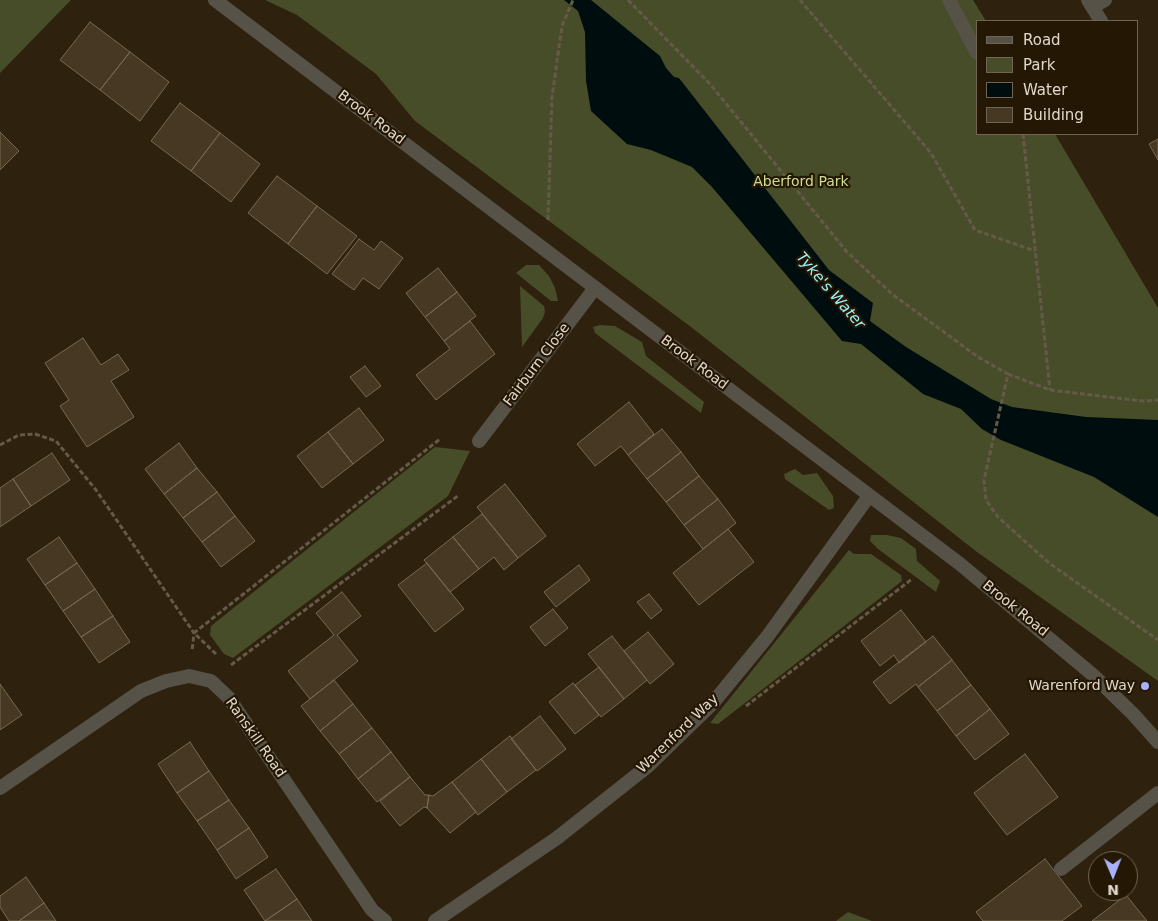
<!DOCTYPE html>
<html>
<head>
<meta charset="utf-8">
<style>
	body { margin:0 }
	#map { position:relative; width:1158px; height:921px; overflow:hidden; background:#2e210d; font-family:"DejaVu Sans",sans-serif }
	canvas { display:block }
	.legend { position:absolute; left:976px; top:20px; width:162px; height:115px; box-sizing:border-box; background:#241704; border:1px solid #706454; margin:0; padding:6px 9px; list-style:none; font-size:15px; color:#e1d8cc }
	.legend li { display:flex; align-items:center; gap:10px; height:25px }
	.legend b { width:25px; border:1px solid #706454 }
	.north { position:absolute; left:1088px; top:851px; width:50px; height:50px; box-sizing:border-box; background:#241704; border:1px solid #706454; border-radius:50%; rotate:179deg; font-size:14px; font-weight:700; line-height:20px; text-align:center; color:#e1d8cc }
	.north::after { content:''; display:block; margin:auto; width:18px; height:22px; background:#a9b0fc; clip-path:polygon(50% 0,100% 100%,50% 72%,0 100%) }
</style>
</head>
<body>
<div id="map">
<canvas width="1158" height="921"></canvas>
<ul class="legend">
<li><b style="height:6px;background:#565248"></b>Road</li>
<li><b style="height:14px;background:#474d28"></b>Park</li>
<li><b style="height:14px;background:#000d0f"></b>Water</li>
<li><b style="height:14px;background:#463823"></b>Building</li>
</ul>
<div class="north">N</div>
</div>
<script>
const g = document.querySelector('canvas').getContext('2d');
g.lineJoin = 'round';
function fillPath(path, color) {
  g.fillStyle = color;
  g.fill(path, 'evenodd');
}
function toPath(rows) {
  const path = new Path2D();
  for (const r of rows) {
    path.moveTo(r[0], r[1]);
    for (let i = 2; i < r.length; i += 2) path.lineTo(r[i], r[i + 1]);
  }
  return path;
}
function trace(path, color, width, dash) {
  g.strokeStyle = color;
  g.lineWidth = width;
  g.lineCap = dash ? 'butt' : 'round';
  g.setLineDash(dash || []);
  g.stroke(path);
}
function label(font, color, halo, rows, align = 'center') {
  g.font = font + ' "DejaVu Sans",sans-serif';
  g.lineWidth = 4.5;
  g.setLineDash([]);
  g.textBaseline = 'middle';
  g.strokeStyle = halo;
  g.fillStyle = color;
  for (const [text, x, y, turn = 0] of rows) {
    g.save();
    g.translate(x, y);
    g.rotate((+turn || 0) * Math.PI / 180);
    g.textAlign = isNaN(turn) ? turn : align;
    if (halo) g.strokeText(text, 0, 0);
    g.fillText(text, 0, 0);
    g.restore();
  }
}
fillPath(toPath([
	[0,0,71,0,0,73],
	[265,0,973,0,986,21,977,21,977,134,1055,134,1158,308,1158,681,977,552,691,327,415,121,376,74,297,15],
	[526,265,539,265,549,276,555,288,558,301,551,301,516,273],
	[520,286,544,306,545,312,543,318,522,347],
	[600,325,615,326,642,342,646,356,704,402,701,413,595,333,593,327],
	[435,447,470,451,448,496,233,658,224,654,210,635,211,626],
	[795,469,803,475,817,473,833,496,834,508,829,510,785,479,784,474],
	[871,535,887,535,901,538,916,549,917,561,940,581,936,592,878,549,870,541],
	[849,550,854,554,871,554,901,575,902,581,718,724,710,723],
	[848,912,872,921,836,921]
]), '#474d28');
fillPath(toPath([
	[564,0,591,0,660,56,666,68,674,77,679,78,829,270,873,303,870,321,906,347,991,399,1012,407,1086,417,1158,420,1158,517,1094,477,1001,440,982,429,961,409,923,394,861,344,842,341,712,187,692,167,651,150,627,144,591,111,586,81,585,32,578,11]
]), '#000d0f');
const building = toPath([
	[90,22,130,52,100,90,60,60,90,22],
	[130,52,169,82,140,121,100,90,130,52],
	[180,103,220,133,191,171,151,141,180,103],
	[0,132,19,151,0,170,0,132],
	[220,133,260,164,231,202,191,171,220,133],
	[1158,139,1158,160,1149,144,1158,139],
	[277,176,317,206,288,244,248,213,277,176],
	[317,206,357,236,327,274,288,244,317,206],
	[359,239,374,250,381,241,403,258,379,289,363,278,354,290,332,274,359,239],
	[438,268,457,292,425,317,406,293,438,268],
	[457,292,476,316,444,341,425,317,457,292],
	[470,321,495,354,436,400,416,375,450,349,444,341,470,321],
	[83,338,101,365,118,354,129,370,111,381,134,417,87,447,60,406,69,400,45,363,83,338],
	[365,366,381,386,366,397,350,377,365,366],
	[629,402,654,434,628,455,621,446,595,466,577,444,629,402],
	[359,408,384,440,353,464,328,432,359,408],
	[662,429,681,452,647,479,628,455,662,429],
	[328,432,353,464,322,488,297,456,328,432],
	[179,443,197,468,164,494,145,469,179,443],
	[681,452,699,476,666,502,647,479,681,452],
	[52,453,70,480,31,506,13,479,52,453],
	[197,468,217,492,183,518,164,494,197,468],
	[699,476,718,499,684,525,666,502,699,476],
	[13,479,31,506,0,527,0,488,13,479],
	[505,484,546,536,518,558,477,507,505,484],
	[217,492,235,516,202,542,183,518,217,492],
	[718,499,736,523,703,549,684,525,718,499],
	[482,514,518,558,504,570,494,557,479,569,453,537,482,514],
	[235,516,255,541,221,567,202,542,235,516],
	[728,529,754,562,699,605,673,573,728,529],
	[59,537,77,563,45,585,27,559,59,537],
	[453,537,479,569,450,592,424,560,453,537],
	[77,563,95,589,63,611,45,585,77,563],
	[427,563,464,609,435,632,398,585,427,563],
	[579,565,590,580,556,607,544,592,579,565],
	[95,589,113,616,81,637,63,611,95,589],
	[342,592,361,616,337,635,358,661,310,699,288,671,334,635,316,613,342,592],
	[649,594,662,610,651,619,637,602,649,594],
	[553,609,568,628,545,646,530,627,553,609],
	[901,610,926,642,899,663,894,655,880,666,861,641,901,610],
	[113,616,130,642,99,663,81,637,113,616],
	[648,632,674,664,650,684,624,651,648,632],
	[612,636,647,680,624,699,588,654,612,636],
	[933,636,952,660,918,687,916,684,890,704,873,682,933,636],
	[952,660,971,685,937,711,918,687,952,660],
	[599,667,624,699,601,717,575,685,599,667],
	[334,680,353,704,320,731,301,706,334,680],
	[573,683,599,715,575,734,549,702,573,683],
	[0,684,22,715,0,730,0,684],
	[971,685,990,709,956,736,937,711,971,685],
	[353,704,372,728,339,754,320,731,353,704],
	[990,709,1009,734,975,760,956,736,990,709],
	[540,716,566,749,537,771,511,739,540,716],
	[372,728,391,752,358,779,339,754,372,728],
	[510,736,536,770,507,792,481,759,510,736],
	[190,742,209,771,177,793,158,764,190,742],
	[391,752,410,777,377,802,358,779,391,752],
	[1025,754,1058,797,1007,835,974,793,1025,754],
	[481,759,507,792,478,815,452,782,481,759],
	[209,771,229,800,197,821,177,793,209,771],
	[410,777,425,795,429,795,427,808,424,807,400,826,380,801,410,777],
	[452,782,476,812,450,833,427,808,429,795,433,796,452,782],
	[229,800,249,828,217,850,197,821,229,800],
	[249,828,268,857,236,879,217,850,249,828],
	[1045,859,1082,906,1062,921,983,921,976,912,1045,859],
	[276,869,297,899,265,921,244,890,276,869],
	[26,877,44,903,19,921,9,921,0,907,0,896,26,877],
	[1126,895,1147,921,1092,921,1126,895],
	[297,899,312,921,265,921,297,899],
	[44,903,56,921,19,921,44,903]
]);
fillPath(building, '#463823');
trace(building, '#796953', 1);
trace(toPath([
	[628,0,710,84,847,252,892,294,978,357,1008,374,984,480,986,500,998,517,1049,563,1158,640],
	[800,0,931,153,975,230,1035,251],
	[1023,134,1050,390],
	[548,220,552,97,562,26,573,0],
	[1008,374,1050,390,1142,401,1158,400],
	[0,445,19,435,35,434,56,441,96,490,194,633,192,651],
	[216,654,194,633,440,439],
	[231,665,459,495],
	[746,706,912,579]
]), '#655a48', 3, [5, 2.5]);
trace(toPath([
	[949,0,977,53],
	[1088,0,1101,21],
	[1093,7,1105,0],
	[1061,869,1158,793]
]), '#565248', 14);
trace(toPath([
	[479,441,595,288],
	[0,788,141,691,166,681,189,676,211,681,228,697,372,910,385,921],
	[435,921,557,838,648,766,712,704,767,637,869,496]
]), '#565248', 14);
trace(toPath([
	[215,0,960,564,1093,675,1134,715,1158,742]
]), '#565248', 14);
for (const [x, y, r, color] of [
	[1145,686,5,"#a9b0fc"]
]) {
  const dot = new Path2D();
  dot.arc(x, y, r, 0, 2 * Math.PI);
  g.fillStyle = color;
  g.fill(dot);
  trace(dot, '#241704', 2);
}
label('14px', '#e1d8cc', '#241704', [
	["Brook Road",371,118,37],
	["Brook Road",694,363,37],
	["Fairburn Close",537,365,-53],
	["Brook Road",1015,609,39],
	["Warenford Way",678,734,-44],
	["Ranskill Road",255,738,55]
]);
label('14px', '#d0df8f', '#241704', [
	["Aberford Park",801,182]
]);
label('14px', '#e1d8cc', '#241704', [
	["Warenford Way",1135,686]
], 'right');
label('italic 15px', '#9bf2f9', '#241704', [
	["Tyke's Water",830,291,49]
]);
</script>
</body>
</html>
